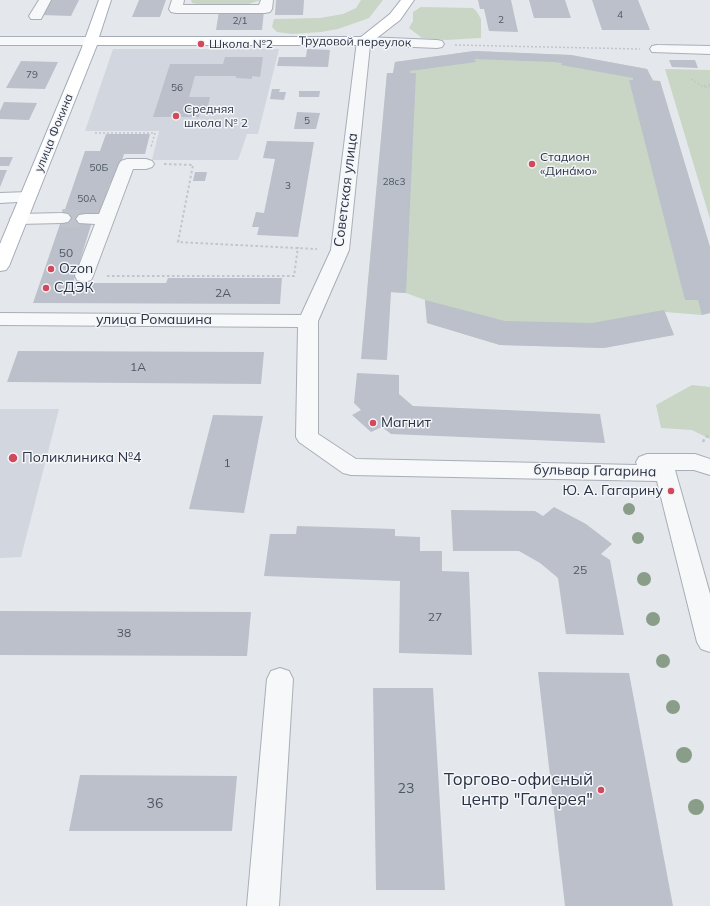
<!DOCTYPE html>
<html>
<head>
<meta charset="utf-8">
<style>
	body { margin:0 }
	canvas { display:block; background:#e4e7ec }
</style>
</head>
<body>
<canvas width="710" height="906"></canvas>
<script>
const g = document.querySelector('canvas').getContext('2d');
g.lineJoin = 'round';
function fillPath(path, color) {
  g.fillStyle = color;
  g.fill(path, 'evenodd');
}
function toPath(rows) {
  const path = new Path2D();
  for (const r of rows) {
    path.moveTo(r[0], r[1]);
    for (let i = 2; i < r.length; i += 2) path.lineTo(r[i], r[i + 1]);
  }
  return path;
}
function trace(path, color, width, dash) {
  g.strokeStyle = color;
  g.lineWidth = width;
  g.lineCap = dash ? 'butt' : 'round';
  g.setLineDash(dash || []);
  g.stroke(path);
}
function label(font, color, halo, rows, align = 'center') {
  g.font = font + ' Mulish,sans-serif';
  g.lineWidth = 3;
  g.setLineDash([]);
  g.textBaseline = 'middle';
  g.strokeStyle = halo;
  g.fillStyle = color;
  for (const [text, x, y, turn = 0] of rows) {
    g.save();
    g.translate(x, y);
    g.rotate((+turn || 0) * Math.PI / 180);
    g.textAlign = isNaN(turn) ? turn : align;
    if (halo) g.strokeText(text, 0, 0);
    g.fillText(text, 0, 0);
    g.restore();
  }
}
fillPath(toPath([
	[113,49,279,49,258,134,247,134,238,160,152,160,159,131,85,131],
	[0,409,59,409,21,557,0,558]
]), '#d2d6de');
fillPath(toPath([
	[191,0,261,0,236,8,213,7,192,3],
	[361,0,383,0,369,18,338,29,321,32,292,34,277,32,272,27,274,19,320,18,343,14,356,8],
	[421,7,473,8,477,12,481,19,481,38,446,40,422,38,409,28,413,21,413,12],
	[474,51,571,55,647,69,653,80,660,81,710,247,710,313,702,315,665,312,674,335,604,348,500,345,427,323,425,300,406,293,367,291,387,73,393,73,395,62],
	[665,69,710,70,710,219],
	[692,385,710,387,710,439,692,430,661,428,656,405]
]), '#c9d6c5');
fillPath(toPath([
	[50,0,79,0,71,16,41,15],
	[139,0,166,0,160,17,132,17],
	[276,0,304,0,303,15,275,15],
	[478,0,511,0,518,32,489,31,484,9,480,9],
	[529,0,565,0,571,18,534,18],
	[592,0,638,0,650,30,602,30],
	[219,11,264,11,262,30,216,30],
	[307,49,330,50,328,67,277,66,279,57,306,57],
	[474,51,571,55,647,69,653,81,660,81,710,247,710,313,702,315,698,300,685,300,629,80,633,80,633,78,561,65,562,63,553,62,474,59,476,62,410,71,410,73,416,73,406,293,391,292,387,360,361,359,387,73,393,73,395,62],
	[225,57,263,57,260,77,252,76,252,79,236,78,236,76,195,76,189,97,210,97,207,110,200,110,199,117,153,117,170,64,223,64],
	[669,60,695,60,698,68,672,67],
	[21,61,58,62,45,89,6,88],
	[272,89,280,89,279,92,286,92,284,100,270,99],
	[299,91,320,91,319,97,299,97],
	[4,102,37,103,29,120,0,119,0,111],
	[297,112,320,113,316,129,294,129],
	[106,134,150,134,145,154,124,154,115,183,110,183,100,215,92,222,73,283,166,283,168,278,282,278,280,304,33,303,85,151,100,151],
	[267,141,314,142,298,237,257,235,259,227,252,227,256,212,264,213,275,159,263,158],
	[0,157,13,157,9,166,0,166],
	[0,170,7,170,0,187],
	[195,172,207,172,205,181,193,181],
	[425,300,505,321,592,323,664,310,674,335,604,348,500,345,427,323],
	[18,351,264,352,261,384,7,382],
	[357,373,399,375,399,394,413,406,600,414,605,443,391,434,382,427,371,432,352,415,361,410,354,403],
	[213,415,263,416,244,513,189,509],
	[554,507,586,524,612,544,601,554,610,560,624,635,566,634,558,578,540,563,519,551,453,551,451,510,535,511,543,516],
	[297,526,395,529,395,536,420,537,420,551,442,551,442,571,469,572,472,655,399,653,400,581,264,576,270,534,296,534],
	[0,611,251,612,247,656,0,655],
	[538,672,629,673,673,906,565,906],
	[373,688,433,688,445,890,376,890],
	[80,775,237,776,232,831,69,831]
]), '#bbc0ca');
trace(toPath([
	[62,218,85,219]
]), '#bfc3cb', 18, [18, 9]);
const minor = toPath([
	[39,0,51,0,41,19,31,19,29,16,39,0],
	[172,0,184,0,183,5,259,5,261,0,273,0,272,9,270,12,265,13,176,13,171,12,169,9,172,0],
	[0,37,92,37,97,38,99,41,97,44,92,45,0,45,0,37],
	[364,37,437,40,442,41,444,44,442,47,437,48,370,45,349,250,318,321,318,434,356,459,637,465,636,462,639,457,647,454,695,454,710,459,710,475,694,470,675,470,710,594,710,652,701,649,697,642,657,481,351,475,343,473,299,442,296,437,298,327,0,325,0,313,301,315,331,250,357,41,359,38,364,37],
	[657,45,710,46,710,54,652,52,650,49,652,46,657,45],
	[127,159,146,159,152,161,154,164,152,167,146,169,133,169,93,276,91,280,84,282,77,280,75,276,95,224,79,223,76,219,79,215,85,214,99,214,119,164,121,161,127,159],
	[28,192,34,193,36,197,34,201,0,203,0,193,28,192],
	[62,213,68,214,71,218,68,222,62,223,19,224,13,223,10,219,13,215,19,214,62,213],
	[280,668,289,671,293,679,279,906,247,906,267,679,271,671,280,668]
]);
const major = toPath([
	[99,0,111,0,99,37,361,37,390,14,401,0,414,0,400,20,369,44,364,45,97,45,9,266,6,270,0,271,0,244,81,50,99,0]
]);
trace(minor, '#a9aeb7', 2);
trace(major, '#a3abb8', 2);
trace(toPath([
	[455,45,640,49],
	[691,79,702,86,710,88],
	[704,86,710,85],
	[95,133,155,133,151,147]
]), '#c2c5cb', 1.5, [2, 2]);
trace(toPath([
	[164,164,193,165,178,242,317,249],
	[107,276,294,276,298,247]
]), '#c2c5cb', 2, [2.5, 2.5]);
trace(toPath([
	[703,442,705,437,710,436]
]), '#c2c5cb', 2.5, [3, 3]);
fillPath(minor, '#f7f8fa');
fillPath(major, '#fff');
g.fillStyle = '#899d89';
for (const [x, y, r] of [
	[629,509,6],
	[638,538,6],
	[644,579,7],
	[653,619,7],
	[663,661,7],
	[673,707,7],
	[684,755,8],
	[696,807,8]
]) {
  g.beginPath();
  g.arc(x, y, r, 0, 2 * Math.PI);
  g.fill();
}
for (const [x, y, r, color] of [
	[201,44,4,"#d1495b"],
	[176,116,4,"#d1495b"],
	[532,164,4,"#d1495b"],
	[51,269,4,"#d1495b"],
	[46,288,4,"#d1495b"],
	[373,423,4,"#d1495b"],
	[13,458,5,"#d1495b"],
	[671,491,4,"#d1495b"],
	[601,790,4,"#d1495b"]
]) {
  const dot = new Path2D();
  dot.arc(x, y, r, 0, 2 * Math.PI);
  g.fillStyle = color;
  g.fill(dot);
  trace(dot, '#f4f6f9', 1.5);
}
label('10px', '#4f5766', null, [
	["4",620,15],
	["2",501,20],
	["2/1",240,21],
	["79",32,75],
	["56",177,88],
	["5",307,121],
	["50Б",99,168],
	["28с3",394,182],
	["3",288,186],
	["50А",87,199]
]);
label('12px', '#2b3445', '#f4f6f9', [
	["Трудовой переулок",355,42,1],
	["улица Фокина",54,133,-68]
]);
label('12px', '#2b3445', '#f4f6f9', [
	["Школа №2",209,44],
	["Средняя",184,109],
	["школа № 2",184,123],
	["Стадион",540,157],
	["«Дина́мо»",540,171]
], 'left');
label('12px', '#4f5766', null, [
	["50",66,253],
	["2А",223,293],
	["1А",138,367],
	["1",227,463],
	["25",580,570],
	["27",435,617],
	["38",124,633]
]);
label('14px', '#2b3445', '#f4f6f9', [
	["Советская улица",346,190,-83],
	["улица Ромашина",154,320],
	["бульвар Гагарина",595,471,1]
]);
label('14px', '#2b3445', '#f4f6f9', [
	["Ozon",59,269],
	["СДЭК",54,288],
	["Магнит",381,423],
	["Поликлиника №4",22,458],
	["Ю. А. Гагарину",663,491,"right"]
], 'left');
label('14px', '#4f5766', null, [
	["23",406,789],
	["36",155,804]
]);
label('17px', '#2b3445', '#f4f6f9', [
	["Торгово-офисный",593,780],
	["центр \"Галерея\"",593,800]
], 'right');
</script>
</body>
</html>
